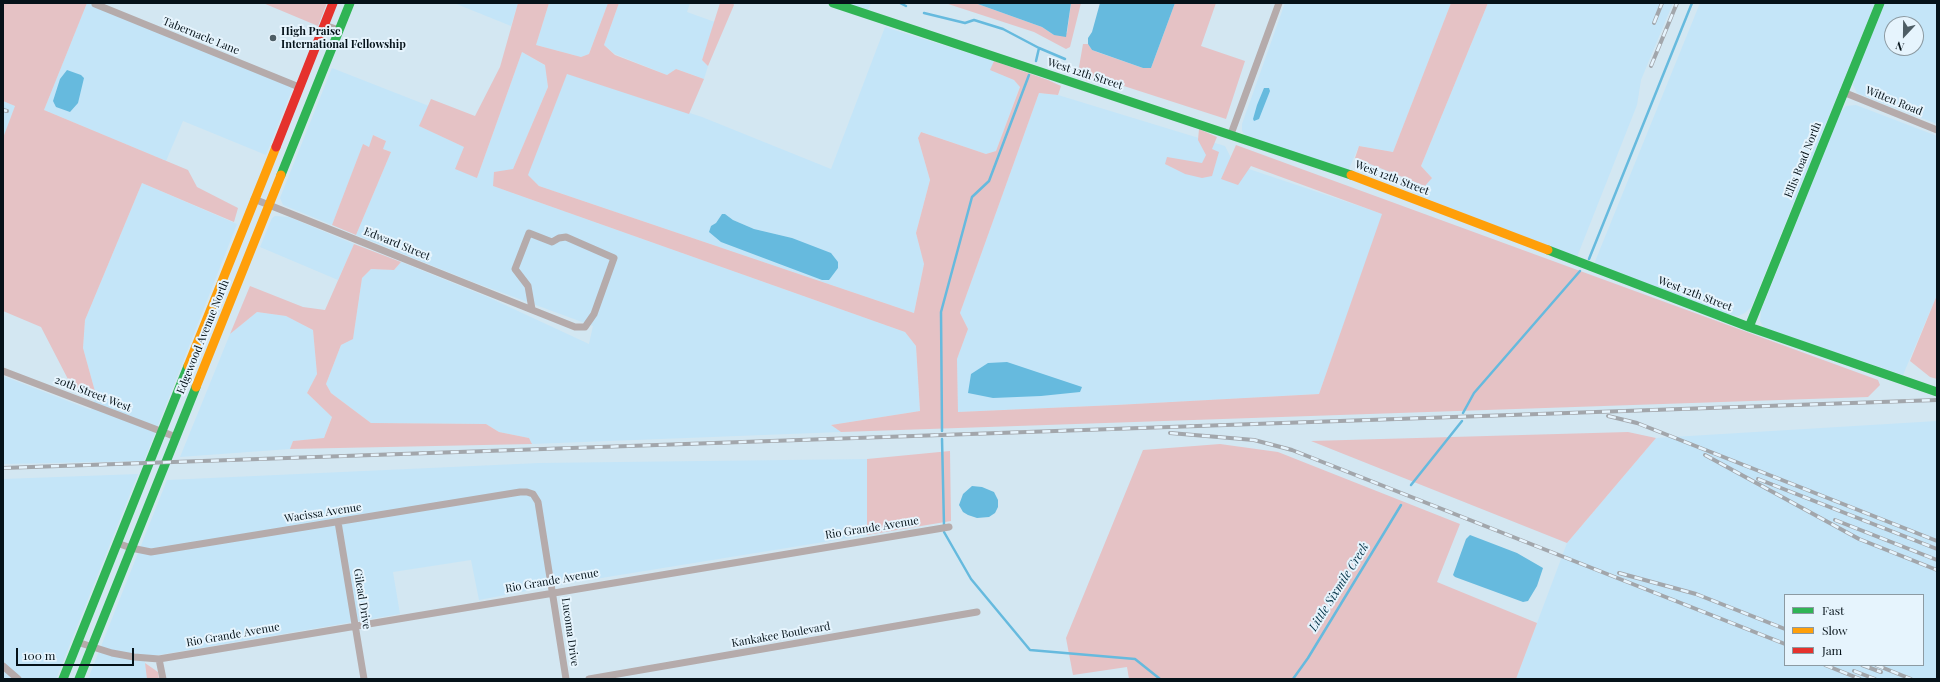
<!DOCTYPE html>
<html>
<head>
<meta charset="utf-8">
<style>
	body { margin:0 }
	#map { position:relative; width:1940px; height:682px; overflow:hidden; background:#d3e7f2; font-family:"Playfair Display",serif }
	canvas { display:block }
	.frame { position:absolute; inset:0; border:4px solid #051219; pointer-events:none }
	.legend { position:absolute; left:1784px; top:594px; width:140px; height:72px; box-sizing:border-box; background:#e6f4fd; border:1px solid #8c9aa2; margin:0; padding:5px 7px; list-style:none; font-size:12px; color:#051219 }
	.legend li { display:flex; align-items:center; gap:8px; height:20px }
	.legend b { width:20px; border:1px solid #8c9aa2 }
	.north { position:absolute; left:1884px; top:16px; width:40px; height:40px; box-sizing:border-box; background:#e6f4fd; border:1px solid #8c9aa2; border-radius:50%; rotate:202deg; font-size:11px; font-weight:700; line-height:16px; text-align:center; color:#051219 }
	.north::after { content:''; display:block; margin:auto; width:14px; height:18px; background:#4d5d65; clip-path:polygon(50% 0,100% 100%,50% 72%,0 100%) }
	.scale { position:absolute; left:16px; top:648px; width:118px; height:18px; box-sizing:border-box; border:2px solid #051219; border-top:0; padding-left:5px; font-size:12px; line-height:14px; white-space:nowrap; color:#051219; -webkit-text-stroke:3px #e6f4fd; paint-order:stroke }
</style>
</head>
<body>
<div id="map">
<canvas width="1940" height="682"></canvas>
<div class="frame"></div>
<ul class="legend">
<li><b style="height:5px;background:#30b455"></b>Fast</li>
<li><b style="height:5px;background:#ff9f0a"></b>Slow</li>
<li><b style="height:5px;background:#e5322d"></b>Jam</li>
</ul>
<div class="north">N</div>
<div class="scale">100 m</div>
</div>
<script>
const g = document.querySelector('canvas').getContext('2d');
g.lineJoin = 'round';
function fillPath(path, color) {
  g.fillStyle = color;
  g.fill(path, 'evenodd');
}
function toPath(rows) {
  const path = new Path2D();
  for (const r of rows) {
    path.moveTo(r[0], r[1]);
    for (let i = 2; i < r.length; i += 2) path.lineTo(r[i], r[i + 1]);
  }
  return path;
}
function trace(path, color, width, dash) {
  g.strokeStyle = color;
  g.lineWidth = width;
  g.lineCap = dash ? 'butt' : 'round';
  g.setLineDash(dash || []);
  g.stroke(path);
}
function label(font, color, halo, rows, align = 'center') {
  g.font = font + ' "Playfair Display",serif';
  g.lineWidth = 4;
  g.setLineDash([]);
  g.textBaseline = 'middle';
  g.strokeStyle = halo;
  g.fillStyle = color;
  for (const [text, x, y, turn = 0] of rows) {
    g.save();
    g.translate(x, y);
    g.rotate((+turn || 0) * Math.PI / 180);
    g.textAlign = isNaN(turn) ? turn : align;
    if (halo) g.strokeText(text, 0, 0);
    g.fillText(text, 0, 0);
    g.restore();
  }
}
fillPath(toPath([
	[87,3,98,3,295,82,266,155,183,121,166,161,44,110],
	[454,3,518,3,511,26],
	[549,3,608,3,589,54,581,57,536,45],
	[619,3,690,3,687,12,715,22,702,60,708,66,704,79,676,69,667,75,615,54,604,45],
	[843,3,871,3,868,11],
	[1285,3,1451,3,1393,152,1359,146,1348,171,1245,135,1242,131,1242,124],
	[1488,3,1673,3,1641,80,1637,105,1577,257,1417,195,1432,178,1421,166],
	[1700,3,1875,3,1755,298,1751,307,1745,313,1738,316,1724,314,1594,264],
	[1885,3,1937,3,1937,124,1857,93,1853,85,1854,78],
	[1892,24,1916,24,1916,48,1892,48],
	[885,27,994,61,991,70,1014,80,1020,86,996,151,986,154,921,132,918,138,930,180,916,233,924,264,914,313,539,186,527,175,567,73,702,117,831,169],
	[722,214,725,214,733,220,754,229,792,238,822,279,778,262,716,223],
	[522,52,546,66,548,87,513,169,493,186,905,332,916,346,920,411,831,425,841,432,532,444,529,438,499,432,486,424,371,423,331,393,326,384,341,345,353,338,362,278,371,269,394,270,401,262,490,298,589,344,593,326,473,282,356,235,391,152,383,149,385,140,373,135,369,147,363,145,332,225,283,205,280,198,332,68,429,106,420,126,464,147,477,178],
	[1039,93,1058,95,1225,146,1234,164,1383,214,1319,394,1116,405,958,412,957,359,968,329,960,313],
	[3,101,15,106,3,138],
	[1856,105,1937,136,1937,295,1903,375,1764,328,1760,321,1761,311,1840,113,1846,106],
	[142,183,237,224,144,461,3,464,3,376,91,410,96,395,83,348,85,320],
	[275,216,289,217,354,244,338,280,260,247,272,218],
	[257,312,286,316,313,330,317,374,307,393,332,416,324,438,293,441,290,449,180,457,230,334],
	[1937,421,1937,679,1516,679,1567,543,1656,438],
	[1785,595,1923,595,1923,665,1785,665],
	[867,459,867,535,558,585,479,600,471,560,393,572,400,614,159,655,144,655,147,679,88,679,167,480,539,463],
	[138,474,56,679,3,679,3,479]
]), '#c4e5f8');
fillPath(toPath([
	[3,3,87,3,44,110,188,170,197,187,238,208,234,222,142,183,85,320,83,348,96,395,71,385,41,327,3,311,3,138,15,106,3,101],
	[263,3,327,3,318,26],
	[518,3,549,3,536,45,581,57,589,54,608,3,619,3,604,45,615,55,667,75,676,69,704,79,689,114,567,74,528,175,539,186,914,313,924,264,916,233,930,180,918,138,921,132,986,154,996,151,1020,87,1014,80,990,70,994,61,1048,80,1061,86,1058,95,1039,93,960,313,968,329,957,359,958,412,1116,405,1319,394,1382,214,1251,166,1238,185,1221,179,1236,145,1878,380,1880,385,1868,397,841,432,831,425,920,411,916,346,905,332,493,186,494,172,513,169,548,87,545,65,522,52,477,178,455,169,464,147,419,126,431,99,475,116,500,67],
	[720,3,733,3,734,5,708,66,702,60],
	[945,3,975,3,1042,27,1054,35,1067,33,1071,3,1081,3,1070,47,1066,49,1034,32],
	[1175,3,1216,3,1201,46,1245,61,1226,119,1096,77,1087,81,1083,78,1079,67,1083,44,1088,44,1092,50,1097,52,1143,68,1151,68],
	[1451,3,1488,3,1421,166,1432,178,1425,186,1355,158,1359,146,1393,152],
	[1199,129,1217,137,1212,149,1219,152,1212,176,1202,178,1185,174,1165,164,1167,157,1202,163,1206,155,1198,140],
	[373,135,386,141,383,149,391,152,356,235,332,225,363,144,369,147],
	[354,244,401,262,394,270,371,269,362,278,353,339,341,345,326,384,331,393,371,423,486,424,499,432,529,438,532,444,290,449,293,441,324,438,332,417,307,393,317,374,313,330,286,316,257,312,230,334,250,286,303,307,325,310],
	[1937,295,1937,379,1930,377,1910,361],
	[1628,432,1656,438,1567,543,1311,441],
	[1220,444,1278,452,1460,524,1437,582,1537,623,1516,679,1129,679,1127,667,1073,675,1066,638,1143,450],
	[950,451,951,521,867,535,867,459],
	[145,663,158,672,159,679,147,679]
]), '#e5c2c5');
fillPath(toPath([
	[975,3,1071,3,1066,37,1054,35,1042,27],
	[1100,3,1175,3,1151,68,1143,68,1092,50,1088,44,1088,38,1092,32],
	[67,70,81,75,84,78,78,103,70,112,56,107,53,101,60,79],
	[1264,88,1269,88,1270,91,1259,119,1254,121,1253,119,1257,105],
	[722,214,725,214,733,220,754,229,792,238,831,253,838,262,838,268,829,280,822,280,721,242,709,232,711,226,716,223],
	[1007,362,1082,387,1080,392,1041,396,993,398,968,393,971,374,988,363],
	[972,486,982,487,994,492,998,500,998,507,995,513,989,517,977,518,968,515,963,512,959,505,963,494],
	[1470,535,1517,553,1543,568,1537,586,1528,601,1523,602,1455,577,1453,575,1466,539]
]), '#66bade');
trace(toPath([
	[900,3,906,6],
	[924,13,965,23,974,20,1003,29,1039,48,1036,61],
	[1039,48,1065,59],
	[1589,259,1692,3],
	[1463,413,1474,393,1580,271],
	[942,431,941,312,972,197,989,181,1029,75],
	[942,439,944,525],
	[1411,485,1462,421],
	[944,532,971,579,1030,650,1135,659,1160,679],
	[1293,679,1308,658,1401,505]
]), '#66bade', 2.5);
trace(toPath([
	[95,4,299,87],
	[324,25,339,30],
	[1843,92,1937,130],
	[1231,134,1279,3],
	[254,199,575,327,585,327,594,314,614,258,566,237,559,238,552,242,529,233,515,269,528,286,532,309],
	[3,371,176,437],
	[338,522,364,679],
	[117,543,131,548,151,552,520,492,527,492,533,494,538,502,566,679],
	[77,642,112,653,134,657,159,659,949,527],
	[159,659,163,679],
	[3,666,18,679],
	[589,679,977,612]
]), '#b5abab', 7);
trace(toPath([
	[833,3,1351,175],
	[281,175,350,3],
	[1548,250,1749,327,1937,392],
	[1749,327,1880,3],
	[63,679,188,366],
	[79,679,196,387]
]), '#30b455', 9);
trace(toPath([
	[1351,175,1548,250],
	[188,366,276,147],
	[196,387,281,175]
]), '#ff9f0a', 9);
trace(toPath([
	[276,147,333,3]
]), '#e5322d', 9);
const rail = toPath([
	[1654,23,1662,3],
	[1651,66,1677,3],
	[3,110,7,111],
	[1608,416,1637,423,1937,541],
	[1170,433,1254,440,1292,450,1785,644],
	[1705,455,1859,539,1937,570],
	[3,468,1937,400],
	[1758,479,1937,549],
	[1835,520,1937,560],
	[1619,573,1696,594,1785,629],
	[1825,665,1860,679],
	[1862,665,1881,672],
	[1876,665,1911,679],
	[1854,671,1875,679]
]);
trace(rail, '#a2a6ab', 4);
trace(rail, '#e6f4fd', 2.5, [8]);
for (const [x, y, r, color] of [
	[273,38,4,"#4d5d65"]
]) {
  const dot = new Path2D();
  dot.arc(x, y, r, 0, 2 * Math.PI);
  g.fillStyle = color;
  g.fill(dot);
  trace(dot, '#e6f4fd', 1.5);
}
label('bold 11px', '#051219', '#e6f4fd', [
	["High Praise",281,32],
	["International Fellowship",281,45]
], 'left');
label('11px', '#051219', '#e6f4fd', [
	["Tabernacle Lane",201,36,22],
	["West 12th Street",1085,74,18],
	["Witten Road",1894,101,22],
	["Ellis Road North",1803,160,-68],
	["West 12th Street",1392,178,21],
	["Edward Street",397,244,22],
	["West 12th Street",1695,294,21],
	["Edgewood Avenue North",203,337,-68],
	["20th Street West",93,394,21],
	["Wacissa Avenue",323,513,-9],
	["Rio Grande Avenue",872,528,-9],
	["Rio Grande Avenue",552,581,-10],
	["Gilead Drive",362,599,81],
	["Lucoma Drive",570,632,82],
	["Rio Grande Avenue",233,635,-10],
	["Kankakee Boulevard",781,635,-10]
]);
label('italic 12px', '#003145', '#e6f4fd', [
	["Little Sixmile Creek",1339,587,-58]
]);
</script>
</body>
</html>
